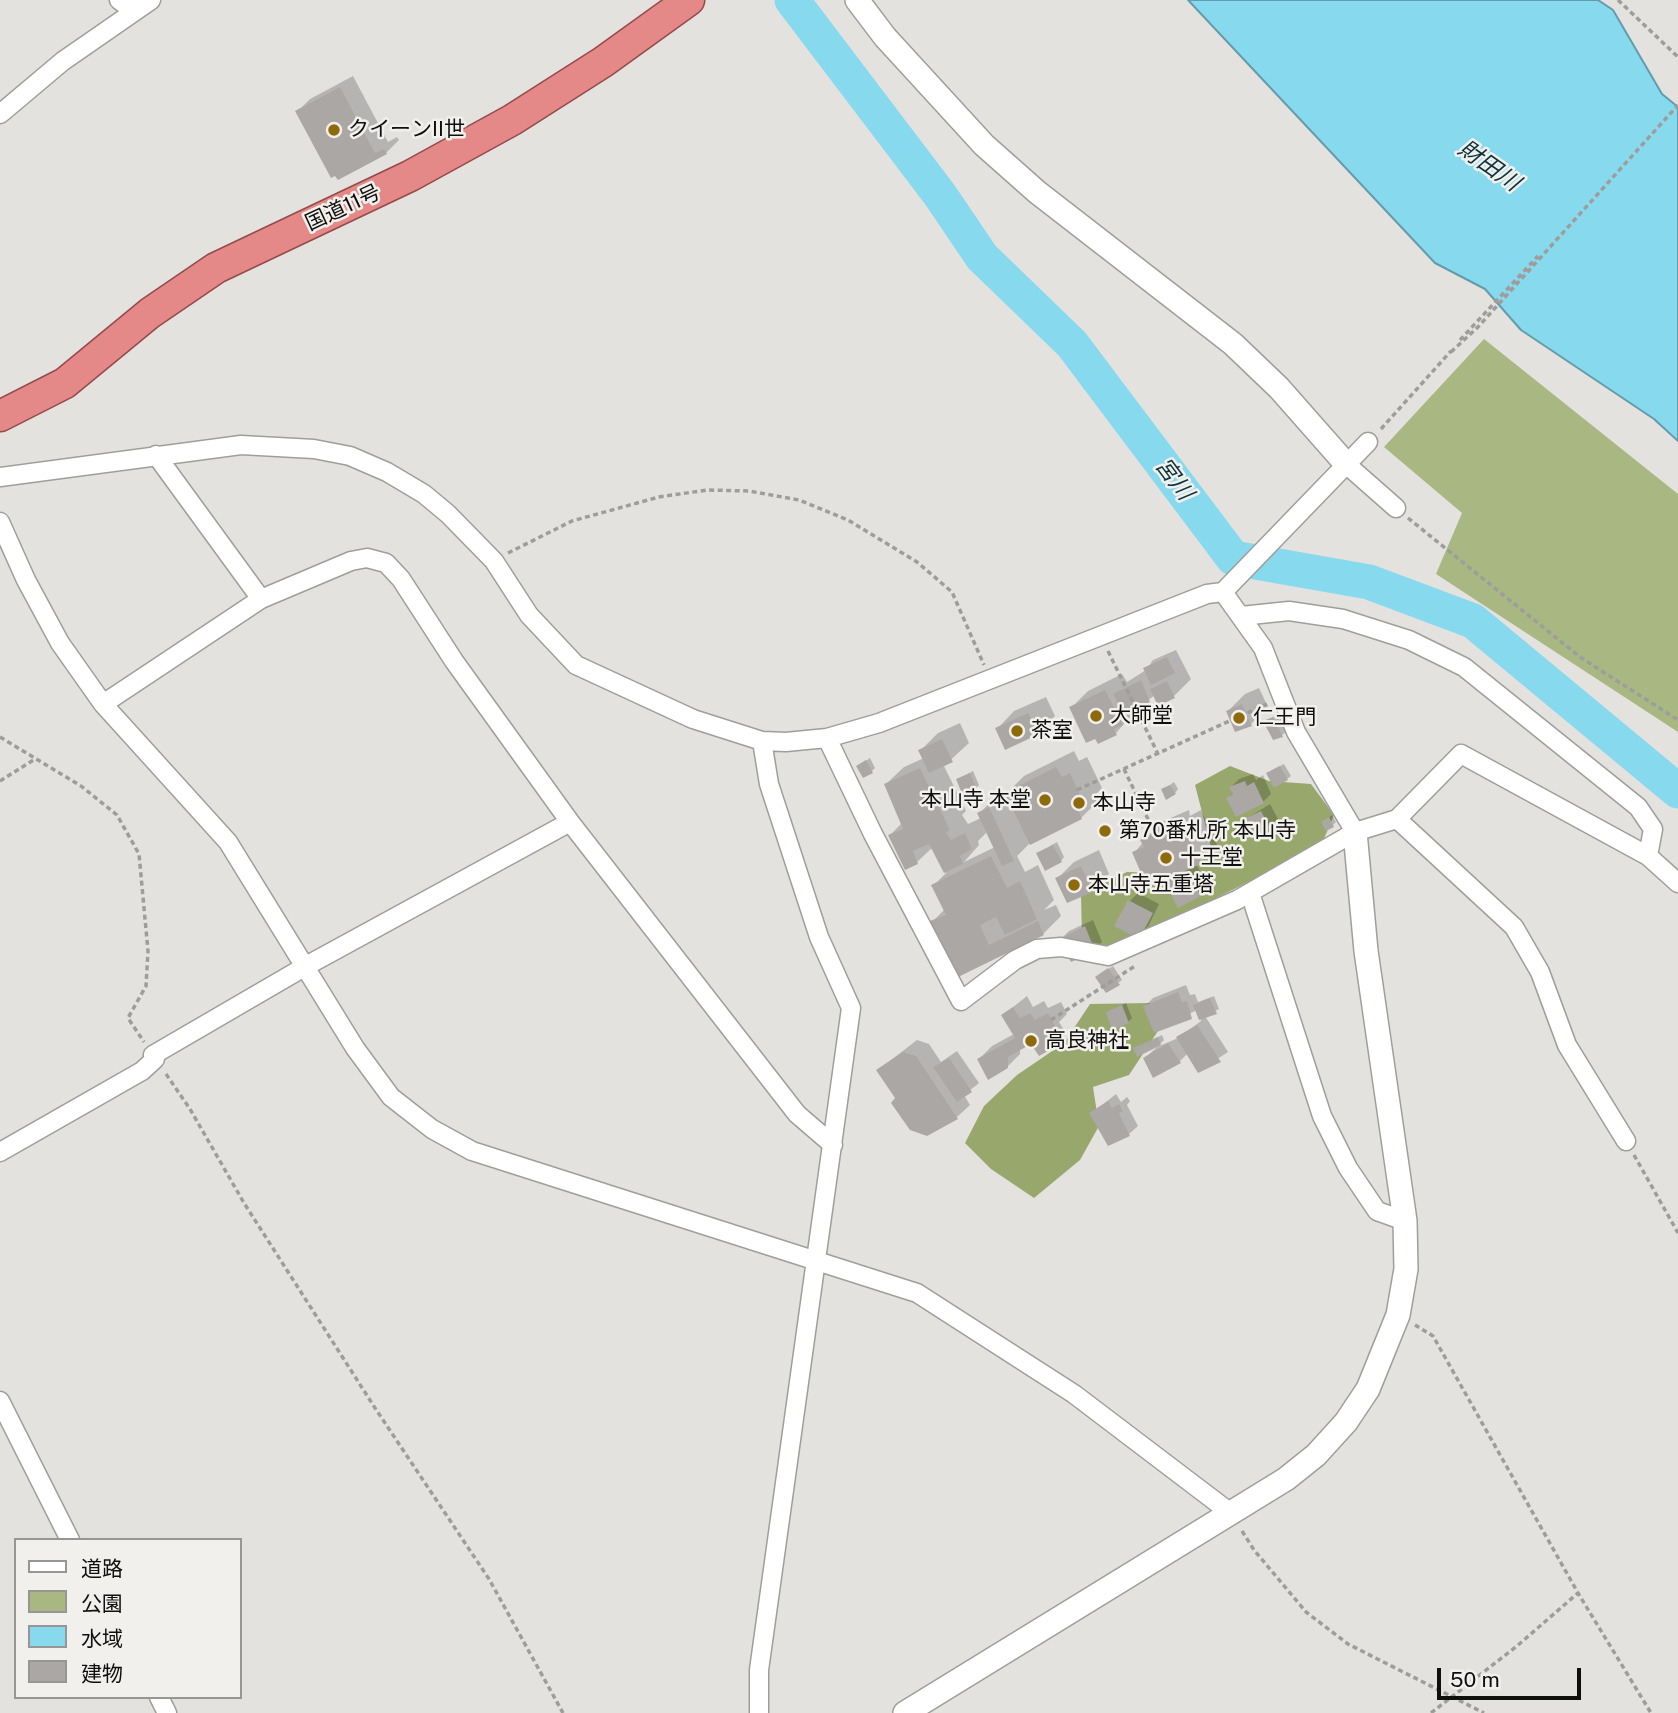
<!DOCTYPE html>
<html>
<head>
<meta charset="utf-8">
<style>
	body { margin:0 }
	#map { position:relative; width:1678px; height:1713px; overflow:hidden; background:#e4e2df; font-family:"Public Sans","Noto Sans JP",sans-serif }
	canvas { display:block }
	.legend { position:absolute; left:14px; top:1538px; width:228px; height:161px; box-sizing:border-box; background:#f2f0ed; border:2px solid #979694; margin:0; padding:9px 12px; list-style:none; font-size:21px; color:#0f0f0e }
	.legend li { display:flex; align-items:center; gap:14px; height:35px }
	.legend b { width:35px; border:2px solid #979694 }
	.scale { position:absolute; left:1437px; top:1668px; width:144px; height:32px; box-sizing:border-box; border:4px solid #0f0f0e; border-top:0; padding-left:9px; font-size:21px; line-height:24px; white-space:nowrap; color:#0f0f0e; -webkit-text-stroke:5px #f2f0ed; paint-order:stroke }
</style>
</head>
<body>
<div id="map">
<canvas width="1678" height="1713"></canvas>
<ul class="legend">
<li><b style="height:9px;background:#fff"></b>道路</li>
<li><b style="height:19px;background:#a9b782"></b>公園</li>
<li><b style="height:19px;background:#87d9ed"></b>水域</li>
<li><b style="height:19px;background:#aaa7a5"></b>建物</li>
</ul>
<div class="scale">50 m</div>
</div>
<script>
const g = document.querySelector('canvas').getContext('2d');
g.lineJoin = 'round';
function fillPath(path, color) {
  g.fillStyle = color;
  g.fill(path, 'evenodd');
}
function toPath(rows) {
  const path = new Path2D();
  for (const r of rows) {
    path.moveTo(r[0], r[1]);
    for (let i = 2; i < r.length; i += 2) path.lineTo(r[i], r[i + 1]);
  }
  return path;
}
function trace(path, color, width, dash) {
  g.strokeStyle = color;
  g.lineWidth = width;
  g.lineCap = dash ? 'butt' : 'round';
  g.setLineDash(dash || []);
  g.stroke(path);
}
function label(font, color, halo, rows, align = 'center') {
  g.font = font + ' "Public Sans","Noto Sans JP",sans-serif';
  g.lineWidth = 5;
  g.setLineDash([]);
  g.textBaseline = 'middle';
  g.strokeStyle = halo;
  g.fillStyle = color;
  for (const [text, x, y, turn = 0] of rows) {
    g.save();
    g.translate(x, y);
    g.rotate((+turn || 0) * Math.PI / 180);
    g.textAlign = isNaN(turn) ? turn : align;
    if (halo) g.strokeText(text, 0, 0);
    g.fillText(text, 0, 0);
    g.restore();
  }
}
fillPath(toPath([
	[1484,339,1678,494,1678,732,1436,574,1462,513,1384,447]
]), '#a9b782');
fillPath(toPath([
	[1230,766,1269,781,1311,784,1334,815,1321,846,1111,950,1082,941,1081,894,1127,872,1169,873,1213,855,1195,785],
	[1150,1003,1158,1031,1129,1075,1093,1087,1099,1126,1080,1160,1034,1198,991,1169,965,1143,984,1106,1017,1075,1064,1043,1090,1004]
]), '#98a86c');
const water = toPath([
	[1188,0,1598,0,1613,10,1662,94,1678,107,1678,441,1654,419,1521,330,1485,289,1435,263,1188,0]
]);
fillPath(water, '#87d9ed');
trace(water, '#639caa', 2);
fillPath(toPath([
	[353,76,388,142,397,137,399,140,386,153,336,173,298,111,310,99],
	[1176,650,1191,679,1174,696,1155,695,1139,707,1116,733,1071,708,1088,691,1122,674,1127,682,1146,670,1153,660],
	[1259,688,1268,707,1251,724,1228,711,1245,694],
	[1046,697,1055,716,1038,733,997,729,1014,711],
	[1277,715,1286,732,1282,735,1266,721],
	[960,723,969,743,944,766,966,811,962,815,968,824,981,818,979,814,996,796,1007,793,1024,776,1074,751,1079,761,1087,757,1102,788,1096,794,1098,801,1081,818,1030,843,1017,856,1025,872,1038,865,1054,900,1044,910,1056,905,1061,916,1043,934,957,976,932,922,945,909,934,885,946,873,933,847,917,862,890,835,902,823,886,784,904,767,924,758,921,750,938,733],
	[987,832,995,847,964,862,979,845,978,841],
	[870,758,875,768,872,771,858,766],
	[1284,764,1291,776,1287,779,1272,770],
	[973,771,979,785,976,788,958,779],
	[1253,774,1256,780,1263,775,1271,794,1263,802,1228,798,1234,792,1231,787,1239,779],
	[1174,782,1178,789,1175,793,1163,790],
	[1270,804,1278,819,1269,827,1244,820],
	[1189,810,1190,816,1201,810,1217,845,1196,864,1208,886,1200,895,1168,884,1187,870,1186,868,1135,852,1159,823],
	[1332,815,1336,822,1333,825,1323,822],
	[1057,842,1064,857,1061,861,1038,853],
	[1099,850,1109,874,1092,891,1057,879,1074,862],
	[1138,893,1159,904,1147,929,1139,937,1130,901],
	[1093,920,1102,942,1094,950,1061,939,1069,931],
	[1113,966,1122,980,1107,991,1101,974],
	[1186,985,1190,995,1195,994,1198,1002,1214,996,1219,1009,1205,1016,1228,1052,1199,1071,1188,1053,1179,1062,1145,1058,1157,1047,1178,1038,1201,1021,1197,1010,1155,1031,1145,1006,1153,998],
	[1027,996,1033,1007,1044,1001,1048,1008,1061,1002,1067,1014,1059,1022,1066,1033,1054,1045,1032,1042,1020,1048,1020,1054,1007,1067,979,1059,992,1046,1014,1034,1003,1015],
	[1126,1003,1132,1018,1128,1022,1108,1012],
	[1162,1035,1164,1040,1159,1045,1135,1048],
	[917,1040,929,1044,941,1062,957,1051,979,1083,964,1095,970,1105,957,1117,927,1134,878,1070],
	[1116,1094,1121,1102,1127,1097,1130,1101,1127,1105,1138,1126,1129,1134,1109,1143,1091,1114]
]), '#0003');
trace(toPath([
	[792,0,940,195,982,257,1072,344,1233,558,1369,582,1473,621,1678,791]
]), '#87d9ed', 35);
fillPath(toPath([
	[340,87,375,153,384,149,387,154,338,180,335,176,331,178,295,111],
	[1167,657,1175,673,1151,685,1143,668],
	[1141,680,1150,702,1123,714,1113,694],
	[1167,681,1175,698,1158,706,1150,689],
	[1105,690,1123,725,1114,729,1117,735,1098,744,1095,739,1086,743,1069,707],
	[1242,704,1252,726,1235,732,1226,711],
	[1028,713,1039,734,1005,750,995,728],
	[1273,717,1283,737,1273,740,1263,721],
	[942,739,953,762,929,773,918,750],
	[866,760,873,773,863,778,856,766],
	[1280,766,1288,780,1274,788,1266,773],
	[1056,767,1062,777,1070,773,1085,806,1078,810,1082,819,1030,845,1005,793],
	[920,768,950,830,946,832,951,840,965,833,972,849,960,856,963,864,944,873,929,844,913,851,918,864,905,870,888,835,903,829,884,784],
	[970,773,977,790,963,796,956,779],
	[1245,781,1247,786,1254,782,1264,803,1236,817,1226,798,1233,794,1229,787],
	[1170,785,1176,794,1166,800,1161,789],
	[989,807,1014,861,1002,866,977,813],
	[1261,811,1270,828,1251,839,1242,820],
	[1329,817,1334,827,1326,831,1321,822],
	[1172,826,1173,832,1184,826,1201,864,1147,887,1132,852,1144,847,1140,840],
	[1053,845,1062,862,1045,871,1036,853],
	[991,856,1007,888,1020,881,1037,919,1005,935,996,917,980,925,989,945,1038,921,1044,935,956,978,930,921,946,915,931,885],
	[1081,866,1093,892,1067,903,1055,878],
	[1188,873,1201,896,1178,908,1166,884],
	[1128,900,1153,913,1139,939,1114,926],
	[1085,926,1095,951,1071,962,1059,939],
	[1108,968,1120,985,1106,993,1095,977],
	[1178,992,1182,1002,1187,1001,1192,1019,1154,1033,1143,1006],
	[1210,998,1217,1014,1199,1020,1193,1005],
	[1122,1005,1129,1023,1112,1030,1106,1012],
	[1013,1007,1020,1018,1030,1013,1035,1020,1048,1013,1056,1028,1047,1034,1055,1047,1039,1056,1031,1044,1008,1057,1008,1068,988,1080,977,1059,1015,1038,1001,1015],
	[1197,1025,1221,1062,1198,1073,1176,1037],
	[1158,1037,1161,1045,1137,1057,1133,1048],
	[1168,1043,1181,1063,1153,1078,1143,1058],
	[903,1052,916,1056,958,1119,927,1136,910,1130,891,1103,895,1098,876,1070],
	[949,1058,972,1092,957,1102,933,1067],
	[1108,1101,1112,1108,1119,1104,1123,1111,1119,1113,1130,1136,1108,1146,1089,1113]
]), '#aaa7a5');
const minor = toPath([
	[119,0,134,11],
	[0,114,63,61,151,0],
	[156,455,261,599],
	[1346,464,1396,508],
	[0,477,241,445,314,449,350,456,387,472,424,494,448,514,494,561,529,615,576,665,693,719,762,741,786,742,827,738,879,723,1207,594,1223,592,1368,442],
	[0,522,26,580,60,643,103,704,228,842,355,1048,391,1097,432,1129,472,1151,917,1293,1074,1394,1232,1514],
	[1223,592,1263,648,1296,732,1355,832],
	[1241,616,1289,611,1343,619,1409,640,1464,667,1638,807,1653,829,1648,856,1678,883],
	[103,704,261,599,351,561,367,558,386,563,401,579,454,661,570,822,797,1114,833,1145],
	[827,738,873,834,961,1001,1015,960,1037,949,1061,947,1108,956,1237,900,1355,832,1397,819,1514,927,1540,972,1567,1045,1626,1141],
	[1397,819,1461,754,1648,856],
	[1250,893,1322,1116,1348,1168,1377,1211,1405,1221],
	[153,1055,306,966,570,822],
	[0,1152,142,1071,155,1059],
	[0,1401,70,1540],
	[159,1697,167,1713],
	[759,1713,759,1670,851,1008,819,937,769,784,762,741]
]);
const tertiary = toPath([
	[857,0,885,37,984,145,1037,192,1233,344,1279,388,1346,464],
	[905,1713,1286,1479,1316,1455,1346,1422,1368,1389,1398,1315,1406,1269,1405,1221,1366,951,1355,832]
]);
const trunk = toPath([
	[0,416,65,383,150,313,216,268,410,176,512,120,603,62,689,0]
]);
trace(minor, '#a09e9b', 21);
trace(tertiary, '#a09e9b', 26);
trace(trunk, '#954a4a', 33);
trace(toPath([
	[1618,0,1678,57],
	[1460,340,1538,256],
	[1451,352,1478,327,1678,105],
	[1381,429,1451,351],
	[1408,518,1580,657,1678,720],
	[508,553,572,521,659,497,707,490,749,491,799,500,848,520,917,562,952,592,984,665],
	[1108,651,1158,754],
	[0,737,81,786,117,815,139,854,148,951,146,986,128,1018,144,1042],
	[1124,769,1155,834],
	[0,781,35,759],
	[1077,790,1267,704],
	[1051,1020,1135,966],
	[166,1074,190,1109,244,1203,375,1408,489,1579,563,1713],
	[1634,1155,1678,1233],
	[1415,1325,1433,1336,1578,1593,1651,1713],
	[1242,1531,1254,1550,1306,1612,1348,1644,1484,1713],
	[1431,1713,1517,1646,1578,1593]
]), '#9e9d9a', 3.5, [5, 3.5]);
trace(minor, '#fff', 18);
trace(tertiary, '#fff', 23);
trace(trunk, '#e48888', 30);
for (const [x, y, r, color] of [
	[334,130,7,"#8d6b0d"],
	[1096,716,7,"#8d6b0d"],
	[1239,718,7,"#8d6b0d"],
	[1017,731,7,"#8d6b0d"],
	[1045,800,7,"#8d6b0d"],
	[1079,803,7,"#8d6b0d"],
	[1105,831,7,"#8d6b0d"],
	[1166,858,7,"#8d6b0d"],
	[1074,885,7,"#8d6b0d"],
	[1031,1041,7,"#8d6b0d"]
]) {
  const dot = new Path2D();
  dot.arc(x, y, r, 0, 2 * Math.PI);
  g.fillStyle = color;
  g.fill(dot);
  trace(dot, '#f2f0ed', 2.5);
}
label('21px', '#0f0f0e', '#f2f0ed', [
	["クイーンII世",348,130],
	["大師堂",1110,716],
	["仁王門",1253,718],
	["茶室",1031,731],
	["本山寺 本堂",1031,800,"right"],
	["本山寺",1093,803],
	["第70番札所 本山寺",1119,831],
	["十王堂",1180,858],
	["本山寺五重塔",1088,885],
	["高良神社",1045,1041]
], 'left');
label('21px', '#0f0f0e', '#f2f0ed', [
	["国道11号",343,208,-25]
]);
label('italic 23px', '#0c343d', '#f2f0ed', [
	["財田川",1489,166,35],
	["宮川",1174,479,53]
]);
</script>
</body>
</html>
